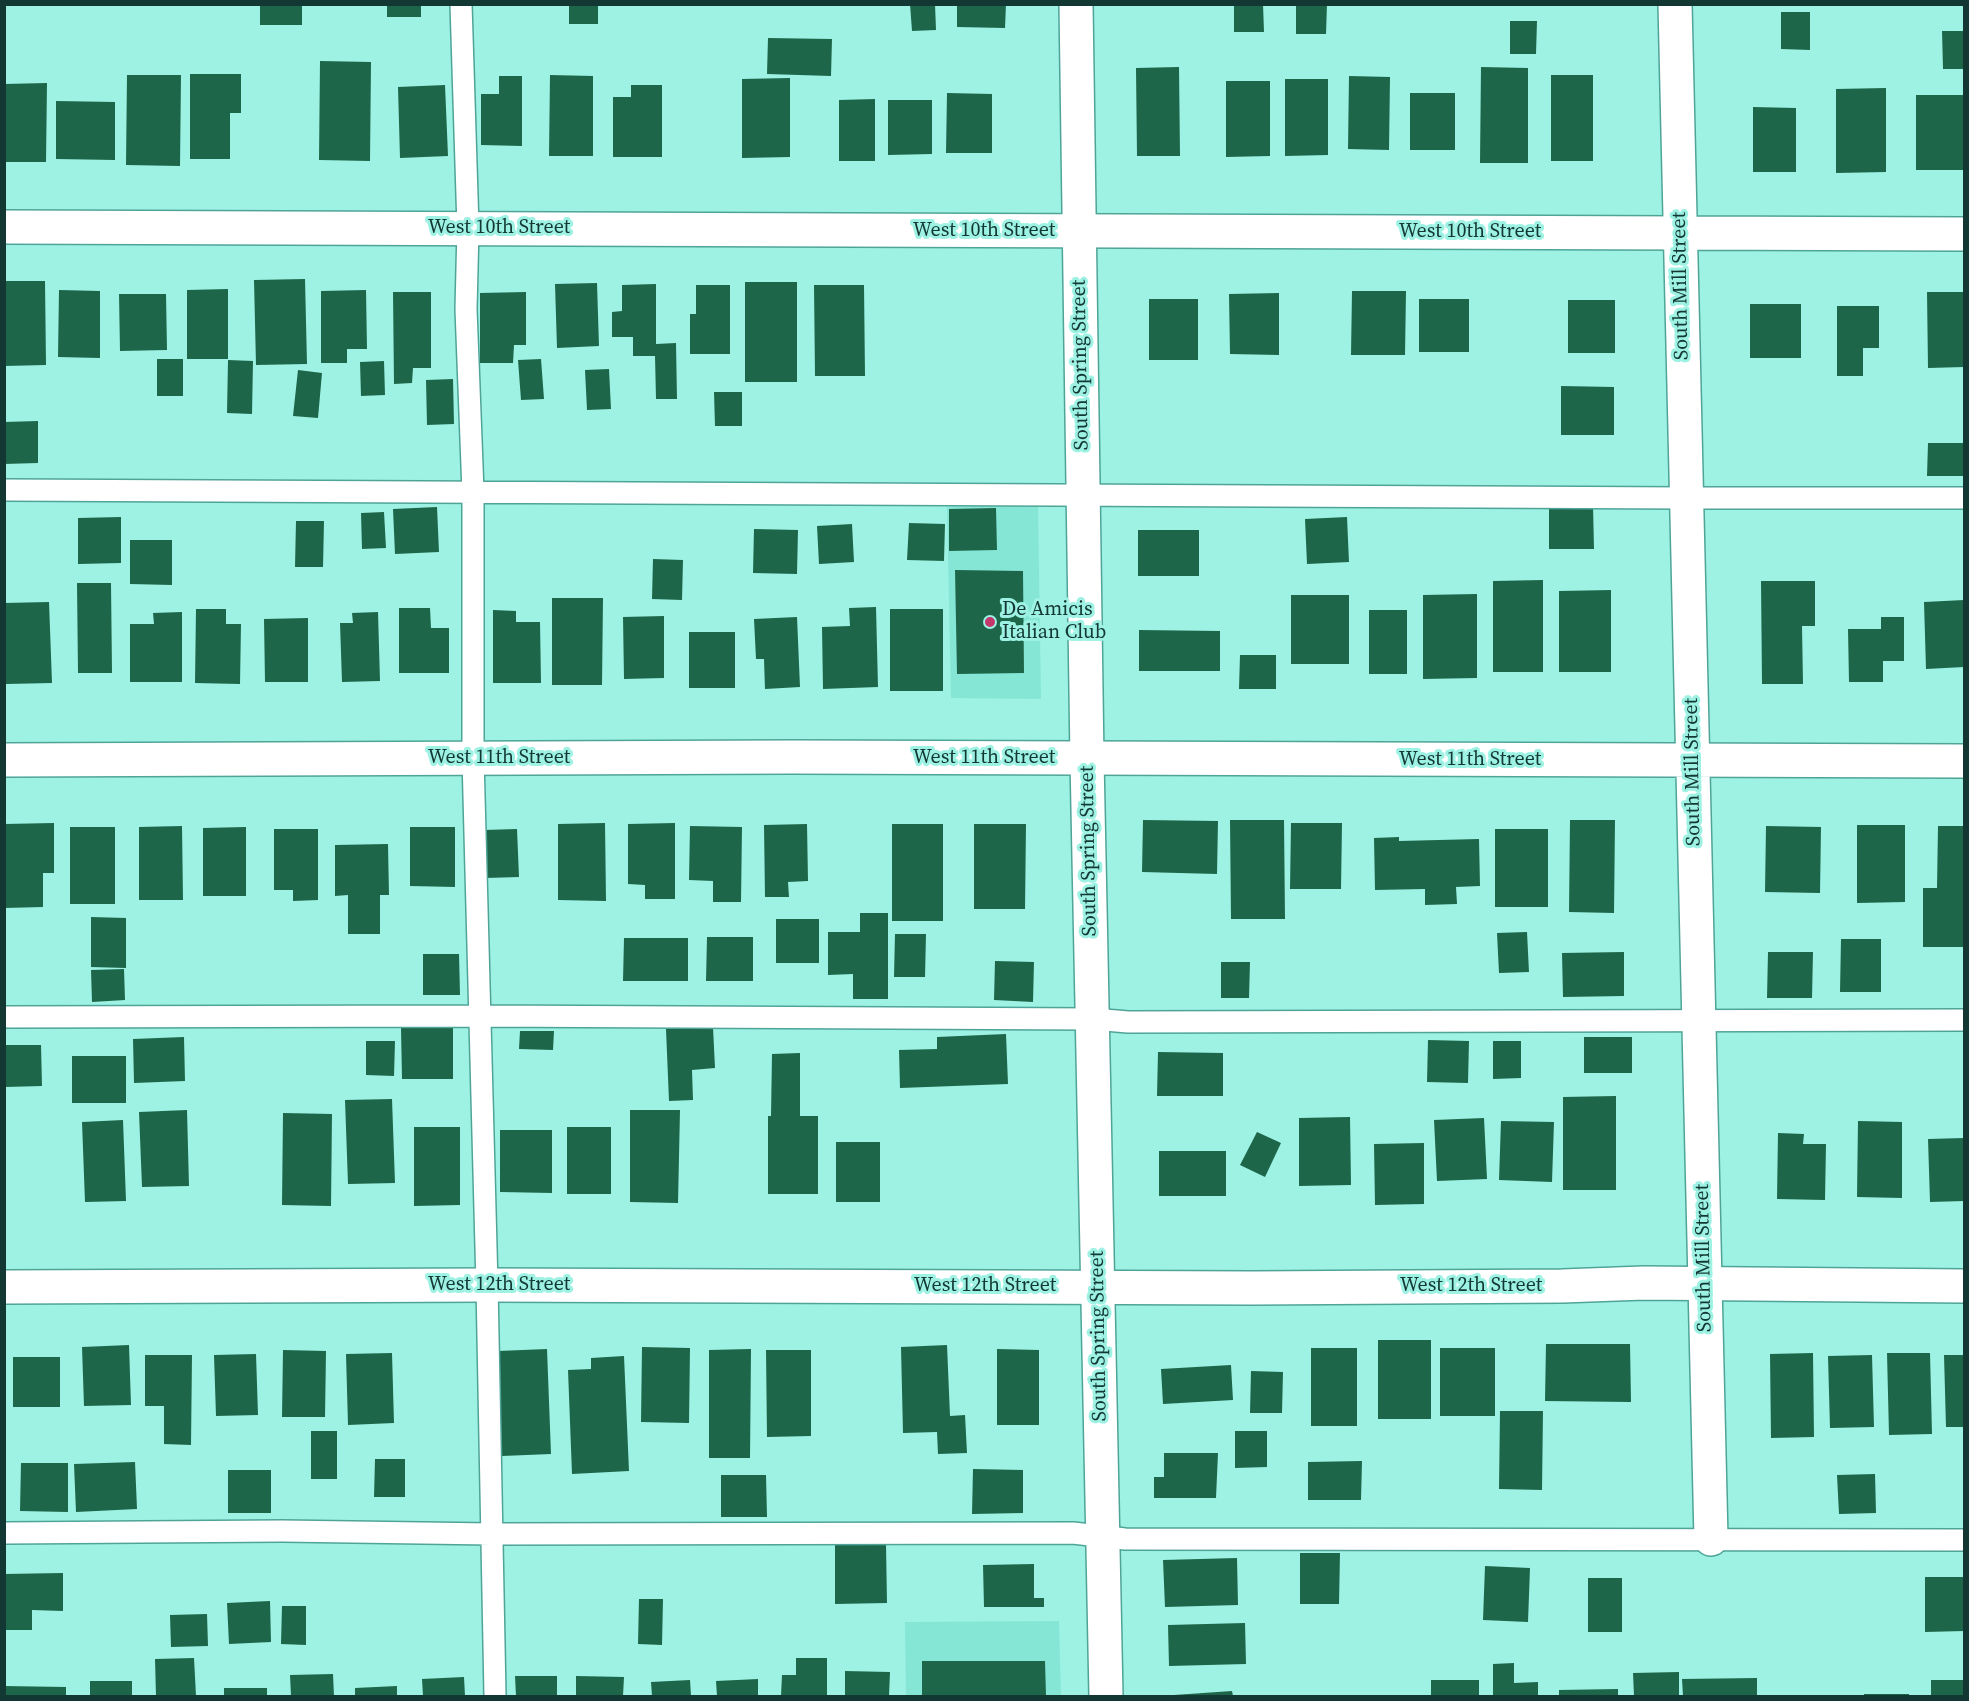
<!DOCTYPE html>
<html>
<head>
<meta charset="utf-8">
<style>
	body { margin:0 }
	#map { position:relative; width:1969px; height:1701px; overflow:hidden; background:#9df2e4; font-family:"Source Serif 4",serif }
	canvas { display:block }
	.frame { position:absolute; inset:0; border:6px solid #133732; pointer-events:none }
</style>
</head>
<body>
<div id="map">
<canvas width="1969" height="1701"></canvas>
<div class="frame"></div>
</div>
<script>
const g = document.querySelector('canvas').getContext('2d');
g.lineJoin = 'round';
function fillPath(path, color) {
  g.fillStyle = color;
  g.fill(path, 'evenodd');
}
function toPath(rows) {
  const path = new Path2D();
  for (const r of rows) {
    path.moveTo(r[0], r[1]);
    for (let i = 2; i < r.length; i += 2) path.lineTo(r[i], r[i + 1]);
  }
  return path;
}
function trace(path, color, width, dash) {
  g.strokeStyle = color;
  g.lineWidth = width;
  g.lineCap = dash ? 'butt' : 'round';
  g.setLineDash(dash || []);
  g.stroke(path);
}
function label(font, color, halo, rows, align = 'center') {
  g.font = font + ' "Source Serif 4",serif';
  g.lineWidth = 6;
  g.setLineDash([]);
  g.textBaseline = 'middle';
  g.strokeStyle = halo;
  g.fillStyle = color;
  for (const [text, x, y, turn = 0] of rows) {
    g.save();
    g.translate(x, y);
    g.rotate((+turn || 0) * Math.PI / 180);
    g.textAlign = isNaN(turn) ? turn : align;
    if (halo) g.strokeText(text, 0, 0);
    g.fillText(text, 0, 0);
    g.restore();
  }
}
fillPath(toPath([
	[1038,505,1041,699,951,698,947,507],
	[1059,1621,1061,1696,906,1696,905,1622]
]), '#86e6d6');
fillPath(toPath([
	[260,4,302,4,302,25,260,25],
	[387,4,421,4,421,17,387,17],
	[569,4,598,4,598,24,569,24],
	[910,4,935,4,936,30,912,31],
	[957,4,1006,4,1005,28,957,27],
	[1234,4,1263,4,1264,32,1234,32],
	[1296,4,1327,4,1326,34,1296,34],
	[1781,12,1810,12,1810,50,1781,49],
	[1510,21,1537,21,1536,54,1510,54],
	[1942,31,1964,31,1964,69,1943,69],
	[768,38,832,39,831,76,767,74],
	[320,61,371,62,370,161,319,160],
	[1179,67,1180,156,1137,156,1136,68],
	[1481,67,1528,68,1528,163,1480,163],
	[190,74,241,74,241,113,230,113,230,159,190,159],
	[127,75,181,75,180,166,126,165],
	[550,75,593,76,593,156,549,156],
	[1551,75,1593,75,1593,161,1551,161],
	[499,76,522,76,522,146,481,145,481,94,499,94],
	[1349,76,1390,77,1389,150,1348,149],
	[790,78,790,157,742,158,742,79],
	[1285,79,1328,79,1328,155,1285,156],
	[1226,81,1270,81,1270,156,1226,157],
	[47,83,46,162,4,162,4,84],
	[445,85,448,156,400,158,398,87],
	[631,85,662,85,662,157,613,157,613,97,631,97],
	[1886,88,1886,172,1836,173,1836,89],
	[947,93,992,94,992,153,946,153],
	[1410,93,1455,93,1455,150,1410,150],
	[1916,95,1964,95,1964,170,1916,170],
	[875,99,875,161,839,161,839,100],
	[888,100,932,100,932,154,888,155],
	[56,101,115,102,115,160,56,159],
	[1753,107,1796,108,1796,172,1753,172],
	[305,279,307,364,256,365,254,280],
	[4,281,45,281,46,365,4,366],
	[745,282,797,282,797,382,745,382],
	[597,283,599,346,557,348,555,284],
	[656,284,656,344,676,343,677,399,656,399,655,356,633,356,633,337,612,337,612,312,622,311,622,285],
	[696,285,730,285,730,354,690,354,690,314,696,314],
	[814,285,864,285,865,376,815,376],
	[228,289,228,359,187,359,187,290],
	[59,290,100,291,100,358,58,357],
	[366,290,367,349,347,349,347,363,321,363,321,291],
	[1352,291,1406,291,1405,355,1351,355],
	[393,292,431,292,431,368,413,368,412,383,394,384],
	[526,292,526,345,514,345,513,363,480,363,480,293],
	[1927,292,1964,292,1964,367,1928,368],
	[1279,293,1279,355,1230,354,1229,294],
	[119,294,166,294,167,350,120,351],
	[1149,299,1198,299,1198,360,1149,360],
	[1419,299,1469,299,1469,352,1419,352],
	[1568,300,1615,300,1615,353,1568,353],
	[1750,304,1801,304,1801,358,1750,358],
	[1837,306,1879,306,1879,348,1863,348,1863,376,1837,376],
	[157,359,183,359,183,396,157,396],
	[541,359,544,399,521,400,518,360],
	[228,360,253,361,252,414,227,413],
	[384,361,385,395,361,396,360,362],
	[609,369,611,409,587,410,585,370],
	[298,370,322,373,318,418,293,416],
	[453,379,454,424,427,425,426,380],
	[1561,386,1614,387,1614,435,1561,435],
	[714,392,742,392,742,426,715,426],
	[38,421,38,463,4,464,4,422],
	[1928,443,1964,443,1964,476,1927,476],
	[1549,505,1593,505,1594,549,1549,549],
	[437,507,439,552,395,554,393,509],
	[996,508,997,550,949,551,949,509],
	[384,512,386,548,362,549,361,513],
	[121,517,121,563,78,564,78,518],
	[1347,517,1349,562,1307,564,1305,519],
	[296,521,324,521,323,567,295,567],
	[909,523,945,524,944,561,907,560],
	[852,524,854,562,819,564,817,526],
	[754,529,798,530,797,574,753,573],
	[1138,530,1199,530,1199,576,1138,576],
	[130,540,172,540,172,585,130,584],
	[653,559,683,560,682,600,652,599],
	[955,570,1023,571,1024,673,957,674],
	[1543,580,1543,672,1493,672,1493,581],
	[1761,581,1815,581,1815,626,1802,626,1803,684,1762,684],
	[77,583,111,583,112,673,78,673],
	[1611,590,1611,672,1559,672,1559,591],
	[1477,594,1477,678,1423,679,1423,595],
	[1291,595,1349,595,1349,664,1291,664],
	[552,598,603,598,602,685,552,685],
	[1964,600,1964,667,1926,669,1924,602],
	[49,602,52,683,6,684,4,603],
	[876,607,878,687,823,689,822,627,850,626,849,608],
	[399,608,430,608,431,628,449,628,449,673,399,673],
	[196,609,226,609,226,624,241,624,240,684,195,683],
	[890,609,943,609,943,691,890,691],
	[493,610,516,611,516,622,540,622,541,683,493,683],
	[1369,610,1407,610,1407,674,1369,674],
	[182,612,182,682,130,682,130,624,154,624,153,613],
	[378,612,380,681,342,682,340,623,353,623,352,613],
	[664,616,664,678,624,679,623,617],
	[797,617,800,687,765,689,764,659,756,659,754,619],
	[1881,617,1904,617,1904,661,1883,661,1883,682,1849,682,1848,629,1881,629],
	[308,618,308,682,265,682,264,619],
	[1139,630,1220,631,1220,671,1139,671],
	[689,632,735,632,735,688,689,688],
	[1240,655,1276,655,1276,689,1239,689],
	[1143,820,1218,821,1217,874,1142,872],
	[1230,820,1284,820,1285,919,1231,919],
	[1570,820,1615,820,1614,913,1569,912],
	[54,823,54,873,43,873,43,907,4,908,4,824],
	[605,823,606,901,558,900,558,824],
	[675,823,675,899,645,899,645,885,628,884,628,824],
	[1291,823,1342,823,1341,889,1290,889],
	[807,824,808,881,788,882,789,897,765,897,764,825],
	[892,824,943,824,943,921,892,921],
	[974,824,1026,824,1025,909,974,909],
	[1857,825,1905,825,1905,902,1857,903],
	[182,826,183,900,139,900,139,827],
	[690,826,742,827,741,902,713,902,713,881,689,880],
	[1766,826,1821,827,1820,893,1765,892],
	[1938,826,1964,826,1964,947,1923,947,1923,888,1937,888],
	[70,827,115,827,115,904,70,904],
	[246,827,246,896,203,896,203,828],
	[410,827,455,827,455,887,410,886],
	[274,829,318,829,318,900,293,901,293,890,274,890],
	[517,829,519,877,486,878,484,830],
	[1495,829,1548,829,1548,907,1495,907],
	[1399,837,1399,841,1479,839,1480,886,1456,887,1457,904,1425,905,1425,889,1375,890,1374,838],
	[388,844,389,895,380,895,380,934,348,934,348,895,335,896,335,845],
	[860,913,888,913,888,999,853,999,853,974,828,975,828,932,860,932],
	[91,917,126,918,126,968,91,967],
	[776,919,819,919,819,963,776,963],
	[1527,932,1529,972,1499,973,1497,933],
	[895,934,926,934,925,977,894,977],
	[707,937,753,937,753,981,706,981],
	[624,938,688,938,688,981,623,981],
	[1841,939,1881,939,1881,992,1840,992],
	[1624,952,1624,996,1563,997,1562,953],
	[1768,952,1813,952,1812,998,1767,998],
	[423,954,459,954,460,995,423,995],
	[995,961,1034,962,1033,1002,994,1000],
	[1221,962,1250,962,1249,998,1221,998],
	[124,969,125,1000,92,1002,91,970],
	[713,1027,715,1068,692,1070,693,1100,669,1101,666,1029],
	[401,1028,453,1028,453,1079,402,1079],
	[520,1031,554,1031,553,1050,519,1049],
	[1006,1034,1008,1084,900,1088,899,1050,937,1049,937,1037],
	[184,1037,185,1081,134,1083,133,1039],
	[1584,1037,1632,1037,1632,1073,1584,1073],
	[1428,1040,1469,1041,1468,1083,1427,1082],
	[366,1041,395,1041,394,1076,366,1075],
	[1493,1041,1521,1041,1521,1078,1493,1079],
	[5,1045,41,1045,42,1086,5,1087],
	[1158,1052,1223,1053,1223,1096,1157,1096],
	[800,1053,800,1116,818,1116,818,1194,768,1194,768,1116,771,1116,772,1054],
	[72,1056,126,1056,126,1103,72,1103],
	[1616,1096,1616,1190,1563,1190,1563,1097],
	[392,1099,395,1183,348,1184,345,1100],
	[187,1110,189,1186,142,1187,139,1112],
	[630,1110,680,1110,678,1203,630,1202],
	[283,1113,332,1114,331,1206,282,1205],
	[1350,1117,1351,1185,1299,1186,1299,1118],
	[1484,1118,1487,1179,1437,1181,1434,1120],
	[123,1120,126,1201,85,1202,82,1122],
	[1501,1121,1554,1122,1552,1182,1499,1180],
	[1858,1121,1902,1122,1902,1198,1857,1197],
	[414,1127,460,1127,460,1205,414,1206],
	[567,1127,611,1127,611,1194,567,1194],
	[500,1130,552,1130,552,1193,500,1192],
	[1257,1132,1281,1143,1265,1177,1240,1165],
	[1778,1133,1804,1134,1803,1144,1826,1144,1825,1200,1777,1199],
	[1964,1138,1964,1201,1930,1202,1928,1139],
	[836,1142,880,1142,880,1202,836,1202],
	[1424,1143,1424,1204,1375,1205,1374,1144],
	[1159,1151,1226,1151,1226,1196,1159,1196],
	[1378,1340,1431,1340,1431,1419,1378,1419],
	[1546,1344,1630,1344,1631,1402,1545,1401],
	[129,1345,131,1405,84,1406,82,1347],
	[947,1345,950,1416,965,1415,967,1453,938,1454,937,1432,903,1433,901,1347],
	[642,1347,690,1348,689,1423,641,1422],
	[1311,1348,1357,1348,1357,1426,1311,1426],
	[1440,1348,1495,1348,1495,1416,1440,1416],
	[547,1349,551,1454,502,1456,498,1351],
	[751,1349,750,1458,709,1458,709,1350],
	[997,1349,1039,1350,1039,1425,997,1425],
	[283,1350,326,1351,325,1417,282,1417],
	[766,1350,811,1350,811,1436,767,1437],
	[392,1353,394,1423,348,1425,346,1354],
	[1813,1353,1814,1437,1771,1438,1770,1354],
	[1887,1353,1930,1353,1932,1434,1889,1435],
	[256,1354,258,1415,216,1416,214,1355],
	[145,1355,192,1355,191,1445,164,1444,164,1406,145,1406],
	[1872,1355,1874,1427,1830,1428,1828,1356],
	[1944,1355,1964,1355,1964,1427,1946,1427],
	[624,1356,629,1471,572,1474,568,1370,591,1369,591,1358],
	[13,1357,60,1357,60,1407,13,1407],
	[1231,1365,1233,1400,1163,1404,1161,1369],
	[1251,1371,1283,1372,1282,1413,1250,1413],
	[1500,1411,1543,1411,1542,1490,1499,1489],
	[311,1431,337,1431,337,1479,311,1479],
	[1235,1431,1267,1431,1267,1467,1235,1468],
	[1164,1453,1218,1453,1216,1498,1154,1498,1154,1477,1164,1477],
	[375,1459,405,1459,405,1497,374,1497],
	[1362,1461,1361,1500,1308,1500,1308,1462],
	[135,1462,137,1509,76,1512,74,1464],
	[21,1463,68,1463,68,1512,20,1511],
	[973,1469,1023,1470,1023,1513,972,1514],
	[228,1470,271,1470,271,1513,228,1513],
	[1875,1474,1876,1513,1839,1514,1837,1475],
	[721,1475,766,1475,767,1517,721,1517],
	[835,1545,886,1545,887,1603,835,1604],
	[1300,1553,1340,1553,1339,1604,1300,1604],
	[1237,1558,1238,1605,1165,1607,1163,1560],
	[1034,1564,1034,1598,1044,1598,1044,1607,984,1607,983,1565],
	[1485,1566,1530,1568,1528,1622,1483,1620],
	[63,1573,63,1611,32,1610,32,1630,4,1630,4,1574],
	[1925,1577,1964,1577,1964,1631,1925,1632],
	[1588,1578,1622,1578,1622,1632,1588,1632],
	[639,1599,663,1599,662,1645,638,1644],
	[270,1601,271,1642,229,1644,227,1603],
	[282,1606,306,1606,306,1645,281,1644],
	[207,1614,208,1646,171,1647,170,1615],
	[1245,1623,1246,1664,1169,1666,1168,1625],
	[194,1658,196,1696,156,1696,155,1659],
	[796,1658,827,1658,827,1696,781,1696,782,1675,796,1675],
	[922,1661,1045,1661,1046,1696,922,1696],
	[1514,1663,1514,1683,1538,1682,1538,1696,1493,1696,1493,1664],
	[845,1671,890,1672,889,1696,845,1696],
	[1679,1672,1679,1696,1634,1696,1633,1673],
	[333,1674,334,1696,291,1696,290,1675],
	[515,1676,557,1676,557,1696,516,1696],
	[576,1676,624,1677,623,1696,576,1696],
	[464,1677,465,1696,423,1696,422,1679],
	[1757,1678,1757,1696,1683,1696,1682,1679],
	[758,1679,758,1696,717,1696,716,1681],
	[690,1680,691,1696,652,1696,651,1682],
	[1431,1680,1479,1680,1479,1696,1431,1696],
	[1931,1680,1964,1680,1964,1696,1931,1696],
	[90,1681,132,1681,132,1696,90,1696],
	[4,1686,66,1687,66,1696,4,1696],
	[397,1686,397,1696,355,1696,355,1688],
	[224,1688,267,1688,267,1696,224,1696],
	[1618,1689,1618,1696,1559,1696,1559,1690],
	[1232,1691,1233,1696,1174,1696,1174,1695],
	[1864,1694,1909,1694,1909,1696,1864,1696]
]), '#1e6649');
const lane = toPath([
	[461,4,468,228,466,309,473,492,473,758,487,1285,495,1696],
	[4,490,1687,498,1964,498],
	[4,1017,481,1016,1093,1019,1128,1022,1964,1020],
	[4,1533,282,1531,492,1534,1073,1533,1125,1539,1964,1540]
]);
const street = toPath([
	[1675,4,1711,1539],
	[4,227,1964,234],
	[4,760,792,757,1964,761],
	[4,1287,487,1285,1253,1288,1562,1286,1644,1283,1964,1286]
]);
const secondary = toPath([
	[1076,4,1087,759,1106,1696]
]);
trace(lane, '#4fa498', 24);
trace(street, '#4fa498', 36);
trace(secondary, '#4fa498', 36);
trace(lane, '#fff', 21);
trace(street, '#fff', 33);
trace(secondary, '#fff', 33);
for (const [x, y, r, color] of [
	[990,622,6,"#c3376a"]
]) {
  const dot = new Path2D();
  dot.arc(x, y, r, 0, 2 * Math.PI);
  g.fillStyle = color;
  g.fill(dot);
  trace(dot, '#9df2e4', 2);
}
label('20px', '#133732', '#9df2e4', [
	["West 10th Street",499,228],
	["West 10th Street",984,231],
	["West 10th Street",1470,232],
	["South Mill Street",1681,286,-91],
	["South Spring Street",1081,365,-91],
	["West 11th Street",499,758],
	["West 11th Street",984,758],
	["West 11th Street",1470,760],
	["South Mill Street",1693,772,-91],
	["South Spring Street",1089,851,-91],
	["South Mill Street",1704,1258,-91],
	["West 12th Street",499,1285],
	["West 12th Street",985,1286],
	["West 12th Street",1471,1286],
	["South Spring Street",1099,1336,-91]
]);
label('20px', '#133732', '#9df2e4', [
	["De Amicis",1002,610],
	["Italian Club",1002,633]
], 'left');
</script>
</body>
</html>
